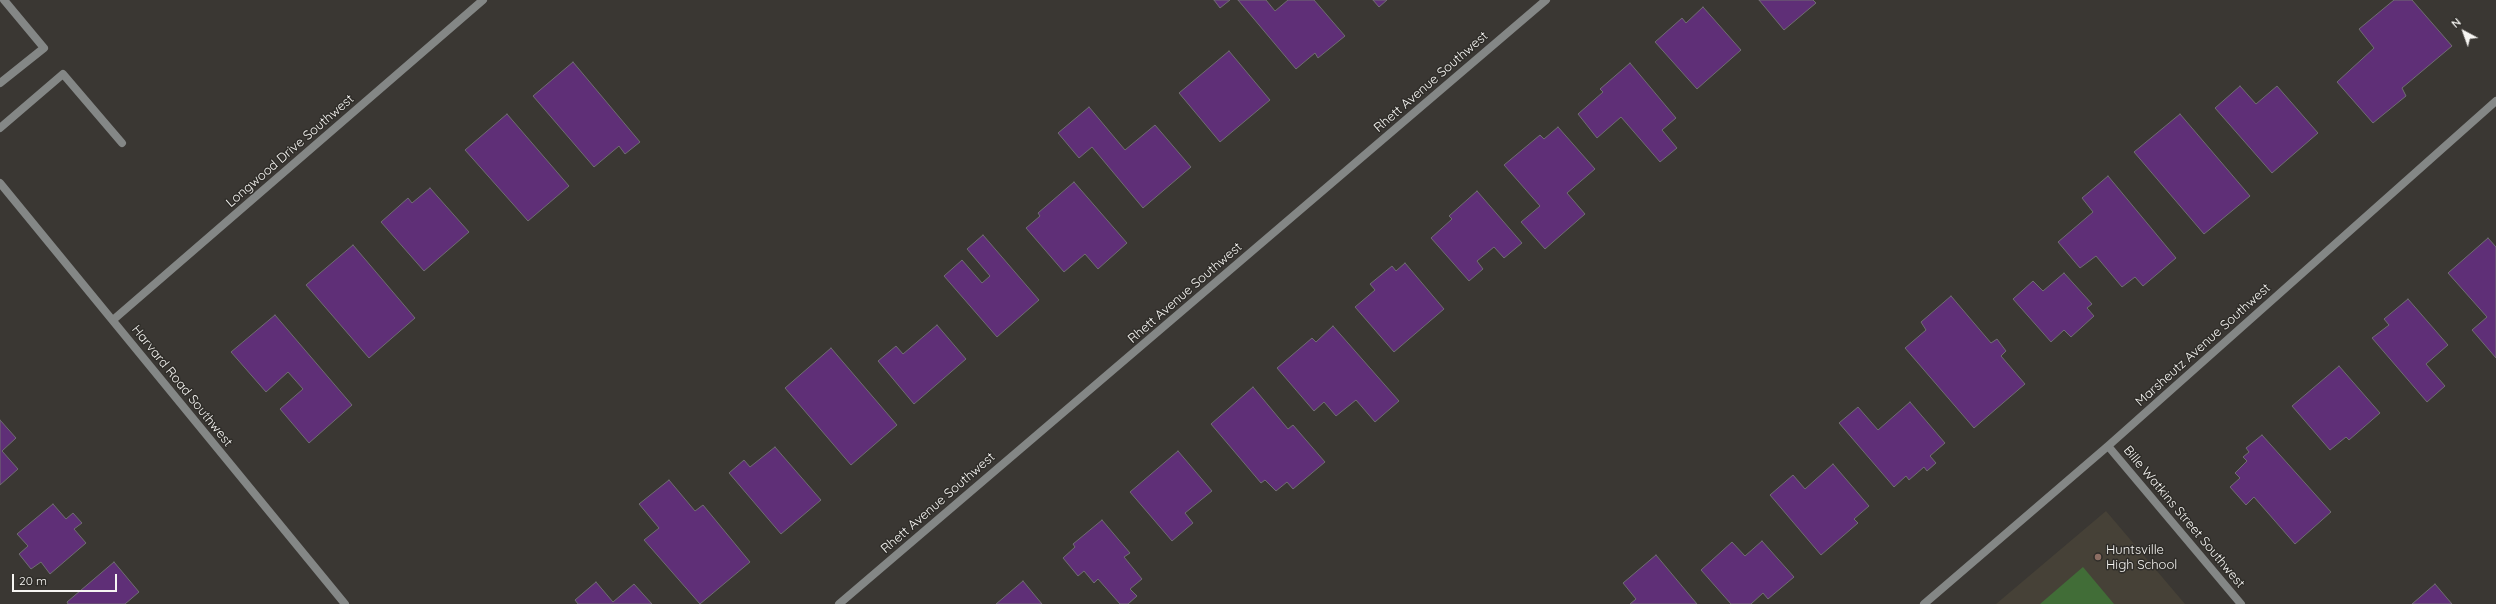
<!DOCTYPE html>
<html>
<head>
<meta charset="utf-8">
<style>
	body { margin:0 }
	#map { position:relative; width:2496px; height:604px; overflow:hidden; background:#3a3733; font-family:Quicksand,sans-serif }
	canvas { display:block }
	.north { position:absolute; left:2444px; top:12px; width:40px; height:40px; -webkit-text-stroke:3px #2f2d29; paint-order:stroke; rotate:319deg; font-size:11px; font-weight:700; line-height:16px; text-align:center; color:#f6f5f2 }
	.north::after { content:''; display:block; margin:auto; width:14px; height:18px; background:#f6f5f2; clip-path:polygon(50% 0,100% 100%,50% 72%,0 100%) }
	.scale { position:absolute; left:12px; top:574px; width:105px; height:18px; box-sizing:border-box; border:2px solid #f6f5f2; border-top:0; padding-left:5px; font-size:12px; line-height:14px; white-space:nowrap; color:#f6f5f2; -webkit-text-stroke:3px #2f2d29; paint-order:stroke }
</style>
</head>
<body>
<div id="map">
<canvas width="2496" height="604"></canvas>
<div class="north">N</div>
<div class="scale">20 m</div>
</div>
<script>
const g = document.querySelector('canvas').getContext('2d');
g.lineJoin = 'round';
function fillPath(path, color) {
  g.fillStyle = color;
  g.fill(path, 'evenodd');
}
function toPath(rows) {
  const path = new Path2D();
  for (const r of rows) {
    path.moveTo(r[0], r[1]);
    for (let i = 2; i < r.length; i += 2) path.lineTo(r[i], r[i + 1]);
  }
  return path;
}
function trace(path, color, width, dash) {
  g.strokeStyle = color;
  g.lineWidth = width;
  g.lineCap = dash ? 'butt' : 'round';
  g.setLineDash(dash || []);
  g.stroke(path);
}
function label(font, color, halo, rows, align = 'center') {
  g.font = font + ' Quicksand,sans-serif';
  g.lineWidth = 3;
  g.setLineDash([]);
  g.textBaseline = 'middle';
  g.strokeStyle = halo;
  g.fillStyle = color;
  for (const [text, x, y, turn = 0] of rows) {
    g.save();
    g.translate(x, y);
    g.rotate((+turn || 0) * Math.PI / 180);
    g.textAlign = isNaN(turn) ? turn : align;
    if (halo) g.strokeText(text, 0, 0);
    g.fillText(text, 0, 0);
    g.restore();
  }
}
fillPath(toPath([
	[2106,511,2185,604,1996,604]
]), '#464137');
fillPath(toPath([
	[2083,567,2114,604,2040,604]
]), '#416d37');
const building = toPath([
	[1214,0,1230,0,1220,8,1214,0],
	[1238,0,1266,0,1275,11,1288,0,1314,0,1345,36,1318,58,1315,53,1296,69,1238,0],
	[1373,0,1387,0,1379,7,1373,0],
	[1759,0,1813,0,1816,3,1784,30,1759,0],
	[2394,0,2412,0,2452,46,2402,88,2406,96,2373,123,2337,82,2374,48,2359,29,2394,0],
	[1703,7,1741,50,1697,89,1655,42,1682,18,1686,23,1703,7],
	[1229,51,1270,100,1220,142,1179,93,1229,51],
	[573,62,640,142,625,154,619,146,594,167,533,96,573,62],
	[1630,63,1676,118,1662,130,1677,148,1660,162,1621,117,1597,138,1578,114,1603,92,1600,89,1630,63],
	[2240,86,2256,104,2277,86,2318,133,2272,173,2215,108,2240,86],
	[1089,107,1125,150,1155,125,1191,167,1143,208,1092,147,1079,158,1058,133,1089,107],
	[507,114,569,186,528,221,465,150,507,114],
	[2180,114,2250,196,2204,234,2134,152,2180,114],
	[1558,127,1595,169,1567,193,1585,214,1545,249,1521,222,1540,206,1504,165,1540,135,1544,139,1558,127],
	[2108,176,2176,258,2143,286,2135,277,2122,287,2096,256,2080,268,2058,242,2093,212,2082,198,2108,176],
	[1074,182,1127,243,1098,269,1085,254,1064,272,1026,228,1040,216,1038,213,1074,182],
	[430,188,469,232,424,271,381,222,408,198,412,203,430,188],
	[1477,191,1522,243,1504,258,1494,247,1477,261,1483,269,1469,281,1431,238,1452,219,1449,216,1477,191],
	[983,235,1039,300,997,337,944,276,962,260,982,283,990,276,967,249,983,235],
	[2488,238,2496,247,2496,358,2472,330,2487,317,2448,273,2488,238],
	[353,245,415,318,369,358,306,285,353,245],
	[1405,263,1444,309,1394,352,1355,307,1375,290,1370,284,1392,266,1396,271,1405,263],
	[2064,273,2092,304,2087,308,2094,316,2071,337,2064,330,2051,342,2013,299,2033,281,2043,291,2064,273],
	[1951,296,1991,343,1997,339,2006,351,2001,356,2025,384,1974,428,1905,348,1926,330,1921,322,1951,296],
	[2408,299,2448,345,2426,364,2445,386,2427,402,2372,338,2389,325,2384,319,2408,299],
	[275,315,352,405,309,443,280,409,303,389,288,372,266,392,231,352,275,315],
	[937,325,966,359,914,404,878,361,896,346,903,354,937,325],
	[1333,326,1399,401,1375,422,1356,400,1336,416,1324,402,1314,411,1277,368,1312,338,1316,342,1333,326],
	[831,348,897,425,851,465,785,388,831,348],
	[2339,366,2380,413,2349,440,2346,437,2330,450,2292,406,2339,366],
	[1253,387,1288,429,1293,425,1325,462,1293,489,1287,482,1276,491,1265,480,1261,483,1211,424,1253,387],
	[1910,402,1945,443,1930,456,1936,463,1927,471,1924,467,1909,480,1906,476,1894,487,1839,423,1858,407,1878,430,1910,402],
	[0,420,16,438,2,451,18,469,0,485,0,420],
	[2262,435,2331,512,2295,544,2254,497,2246,505,2230,487,2240,478,2235,473,2247,461,2243,457,2249,452,2246,448,2262,435],
	[775,447,821,500,781,534,729,473,744,460,750,467,775,447],
	[1178,451,1212,491,1185,513,1193,523,1172,541,1130,492,1178,451],
	[1833,464,1869,506,1854,519,1858,523,1821,555,1770,495,1793,475,1805,489,1833,464],
	[669,480,695,511,703,505,750,562,700,604,644,540,659,528,639,504,669,480],
	[53,504,66,519,73,513,82,523,74,529,86,543,50,574,41,562,31,569,19,554,28,546,17,534,53,504],
	[1102,520,1130,553,1124,557,1142,579,1130,589,1137,596,1128,604,1120,604,1098,579,1094,583,1084,571,1078,576,1063,558,1075,547,1073,544,1102,520],
	[1762,541,1794,577,1768,599,1763,593,1751,604,1731,604,1701,570,1732,542,1745,556,1762,541],
	[1656,555,1697,604,1630,604,1636,599,1623,583,1656,555],
	[114,562,139,592,125,604,68,604,67,602,114,562],
	[1023,581,1042,604,996,604,1023,581],
	[596,582,613,602,634,584,652,604,578,604,575,600,596,582],
	[2435,584,2452,604,2412,604,2435,584]
]);
fillPath(building, '#5f2f77');
trace(building, '#706d72', 1);
trace(toPath([
	[0,83,44,48,4,0],
	[0,128,63,74,122,143]
]), '#848786', 8);
trace(toPath([
	[0,183,345,604],
	[113,320,483,0],
	[2108,446,2241,604],
	[839,604,1546,0],
	[1924,604,2108,446,2496,101]
]), '#848786', 8);
for (const [x, y, r, color] of [
	[2098,557,4,"#8d6e63"]
]) {
  const dot = new Path2D();
  dot.arc(x, y, r, 0, 2 * Math.PI);
  g.fillStyle = color;
  g.fill(dot);
  trace(dot, '#2f2d29', 1.5);
}
label('13px', '#f6f5f2', '#2f2d29', [
	["Rhett Avenue Southwest",1431,82,-41],
	["Longwood Drive Southwest",290,151,-41],
	["Rhett Avenue Southwest",1185,293,-41],
	["Marsheutz Avenue Southwest",2203,345,-42],
	["Harvard Road Southwest",182,386,51],
	["Rhett Avenue Southwest",938,503,-41],
	["Bille Watkins Street Southwest",2184,517,50]
]);
label('13px', '#f6f5f2', '#2f2d29', [
	["Huntsville",2106,550],
	["High School",2106,565]
], 'left');
</script>
</body>
</html>
